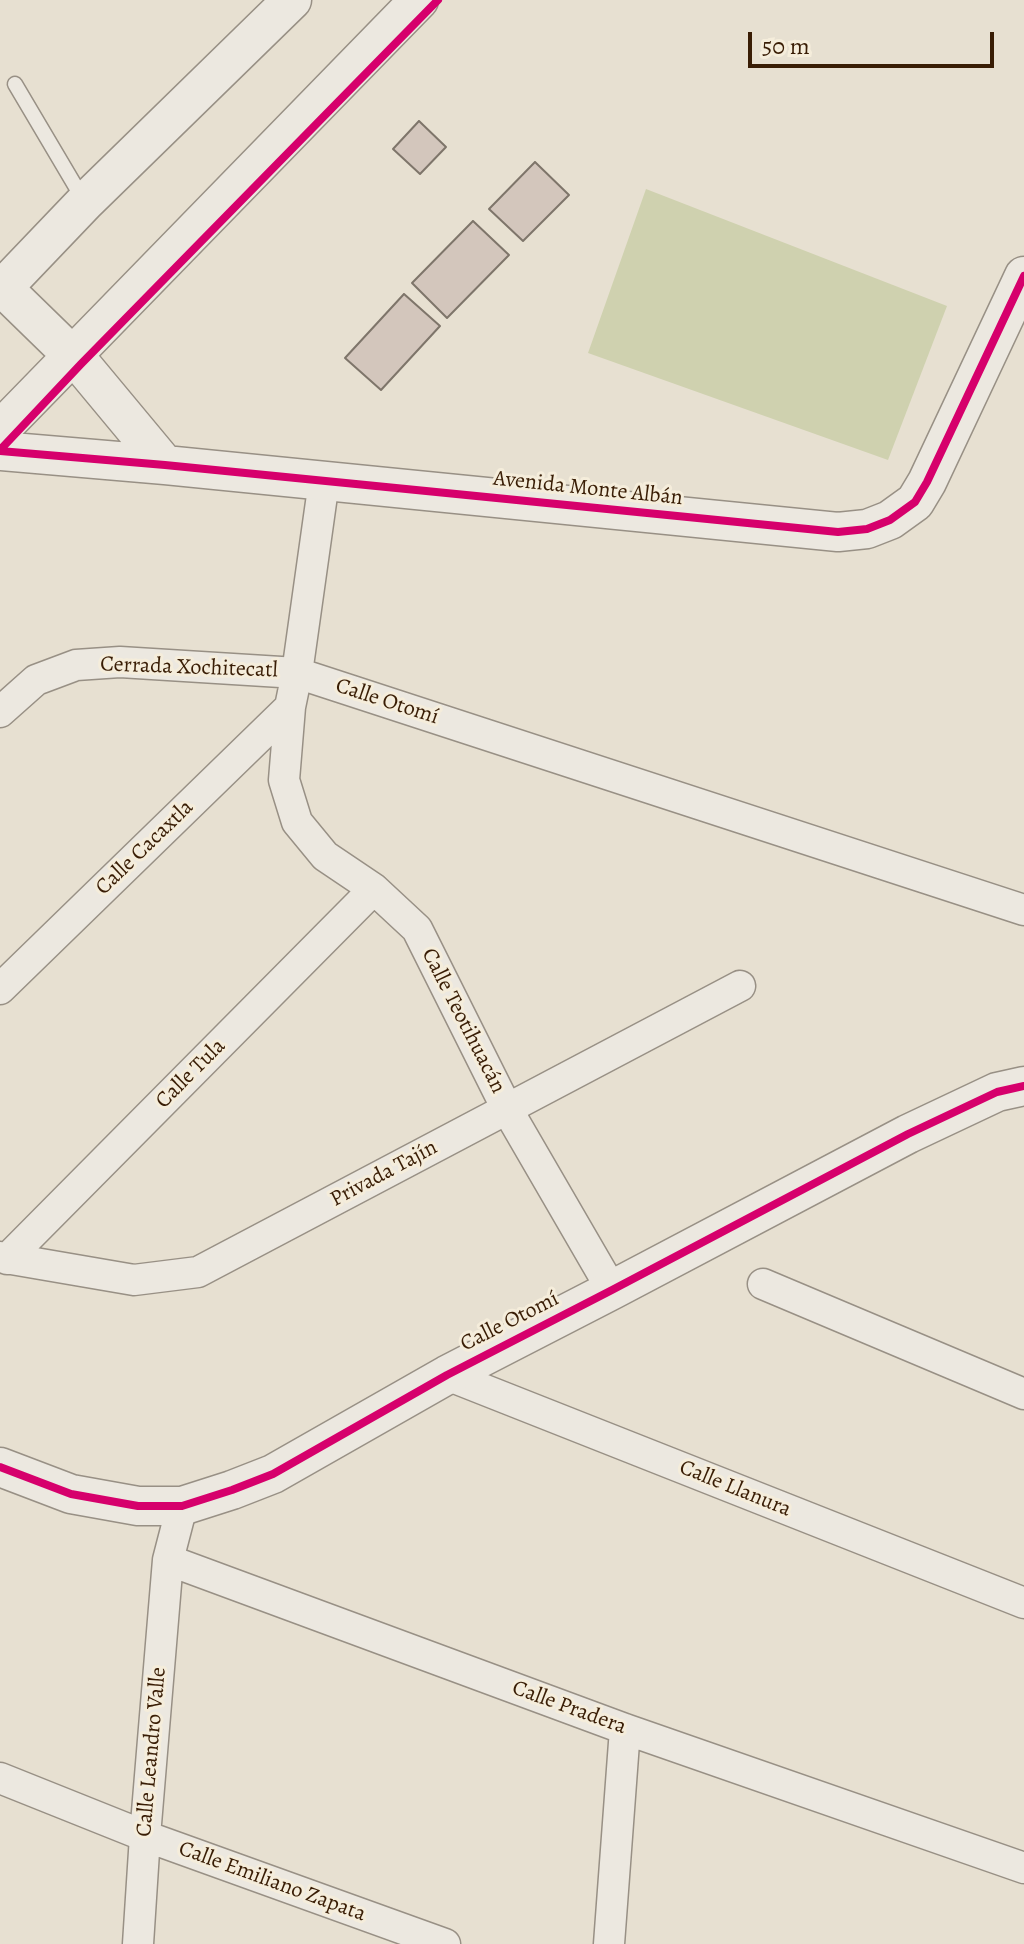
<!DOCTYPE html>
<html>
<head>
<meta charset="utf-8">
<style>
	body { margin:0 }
	#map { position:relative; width:1024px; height:1944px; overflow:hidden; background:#e7e0d1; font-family:Alegreya,serif }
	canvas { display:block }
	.scale { position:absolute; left:748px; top:32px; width:246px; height:36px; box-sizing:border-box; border:4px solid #391d05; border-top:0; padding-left:10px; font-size:24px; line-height:28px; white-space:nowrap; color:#391d05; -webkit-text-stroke:6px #f5eddb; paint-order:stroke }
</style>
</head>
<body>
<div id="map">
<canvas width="1024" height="1944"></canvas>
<div class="scale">50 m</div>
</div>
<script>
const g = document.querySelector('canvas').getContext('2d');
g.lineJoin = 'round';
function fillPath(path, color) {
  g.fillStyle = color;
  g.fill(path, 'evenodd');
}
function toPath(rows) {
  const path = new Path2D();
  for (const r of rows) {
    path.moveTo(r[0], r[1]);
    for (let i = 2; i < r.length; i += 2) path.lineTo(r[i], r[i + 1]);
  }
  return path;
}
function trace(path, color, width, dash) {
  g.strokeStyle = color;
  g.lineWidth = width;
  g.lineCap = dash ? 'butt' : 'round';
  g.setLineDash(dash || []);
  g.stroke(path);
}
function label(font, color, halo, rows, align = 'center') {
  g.font = font + ' Alegreya,serif';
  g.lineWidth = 6;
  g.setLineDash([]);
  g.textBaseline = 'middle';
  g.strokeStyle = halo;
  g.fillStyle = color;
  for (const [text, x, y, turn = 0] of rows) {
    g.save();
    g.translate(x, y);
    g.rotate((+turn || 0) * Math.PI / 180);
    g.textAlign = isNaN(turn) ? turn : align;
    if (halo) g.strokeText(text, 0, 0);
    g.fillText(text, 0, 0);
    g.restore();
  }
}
fillPath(toPath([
	[646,189,947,306,888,460,588,353]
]), '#cfd1af');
const building = toPath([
	[419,121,446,147,420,174,393,149,419,121],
	[535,162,569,195,523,241,489,209,535,162],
	[473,221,509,255,447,318,412,283,473,221],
	[404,294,440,326,381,390,345,358,404,294]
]);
fillPath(building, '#d3c6bc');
trace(building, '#7e756a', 2);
const service = toPath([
	[15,84,83,199]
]);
const minor = toPath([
	[324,481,297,673,290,707,284,780,297,822,325,856,374,889,417,929,507,1109,612,1290],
	[0,712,36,680,76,665,120,662,297,673,1024,910],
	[0,989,290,707],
	[0,1257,134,1280,198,1272,740,986],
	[7,1259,374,889],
	[763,1284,1024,1394],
	[447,1375,1024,1603],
	[168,1560,625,1729,1024,1868],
	[0,1778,145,1836,445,1944],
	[138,1944,145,1836,168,1560,182,1506],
	[609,1944,625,1729]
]);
const tertiary = toPath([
	[3,288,81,364,165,465],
	[0,291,85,202,292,0],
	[0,430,419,0],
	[0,451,165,465,838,532,867,529,890,520,915,502,927,482,1024,276],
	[0,1467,71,1494,138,1506,182,1506,232,1490,273,1474,447,1375,612,1290,908,1134,997,1092,1024,1086]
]);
trace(service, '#989085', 17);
trace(minor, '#989085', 33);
trace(tertiary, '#989085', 41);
trace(service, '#ece8e0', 14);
trace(minor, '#ece8e0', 30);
trace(tertiary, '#ece8e0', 38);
trace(toPath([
	[0,450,81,364,438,0],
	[0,451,165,465,838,532,867,529,890,520,915,502,927,482,1024,276],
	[0,1467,71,1494,138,1506,182,1506,232,1490,273,1474,447,1375,612,1290,908,1134,997,1092,1024,1086]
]), '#d6006c', 8);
label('22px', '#391d05', '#f5eddb', [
	["Avenida Monte Albán",588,489,6],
	["Cerrada Xochitecatl",189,668,2],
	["Calle Otomí",387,702,18],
	["Calle Cacaxtla",145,848,-44],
	["Calle Teotihuacán",463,1021,63],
	["Calle Tula",191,1074,-45],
	["Privada Tajín",384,1174,-28],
	["Calle Otomí",510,1322,-27],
	["Calle Llanura",735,1489,22],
	["Calle Pradera",569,1708,20],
	["Calle Leandro Valle",152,1752,-85],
	["Calle Emiliano Zapata",272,1882,20]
]);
</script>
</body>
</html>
